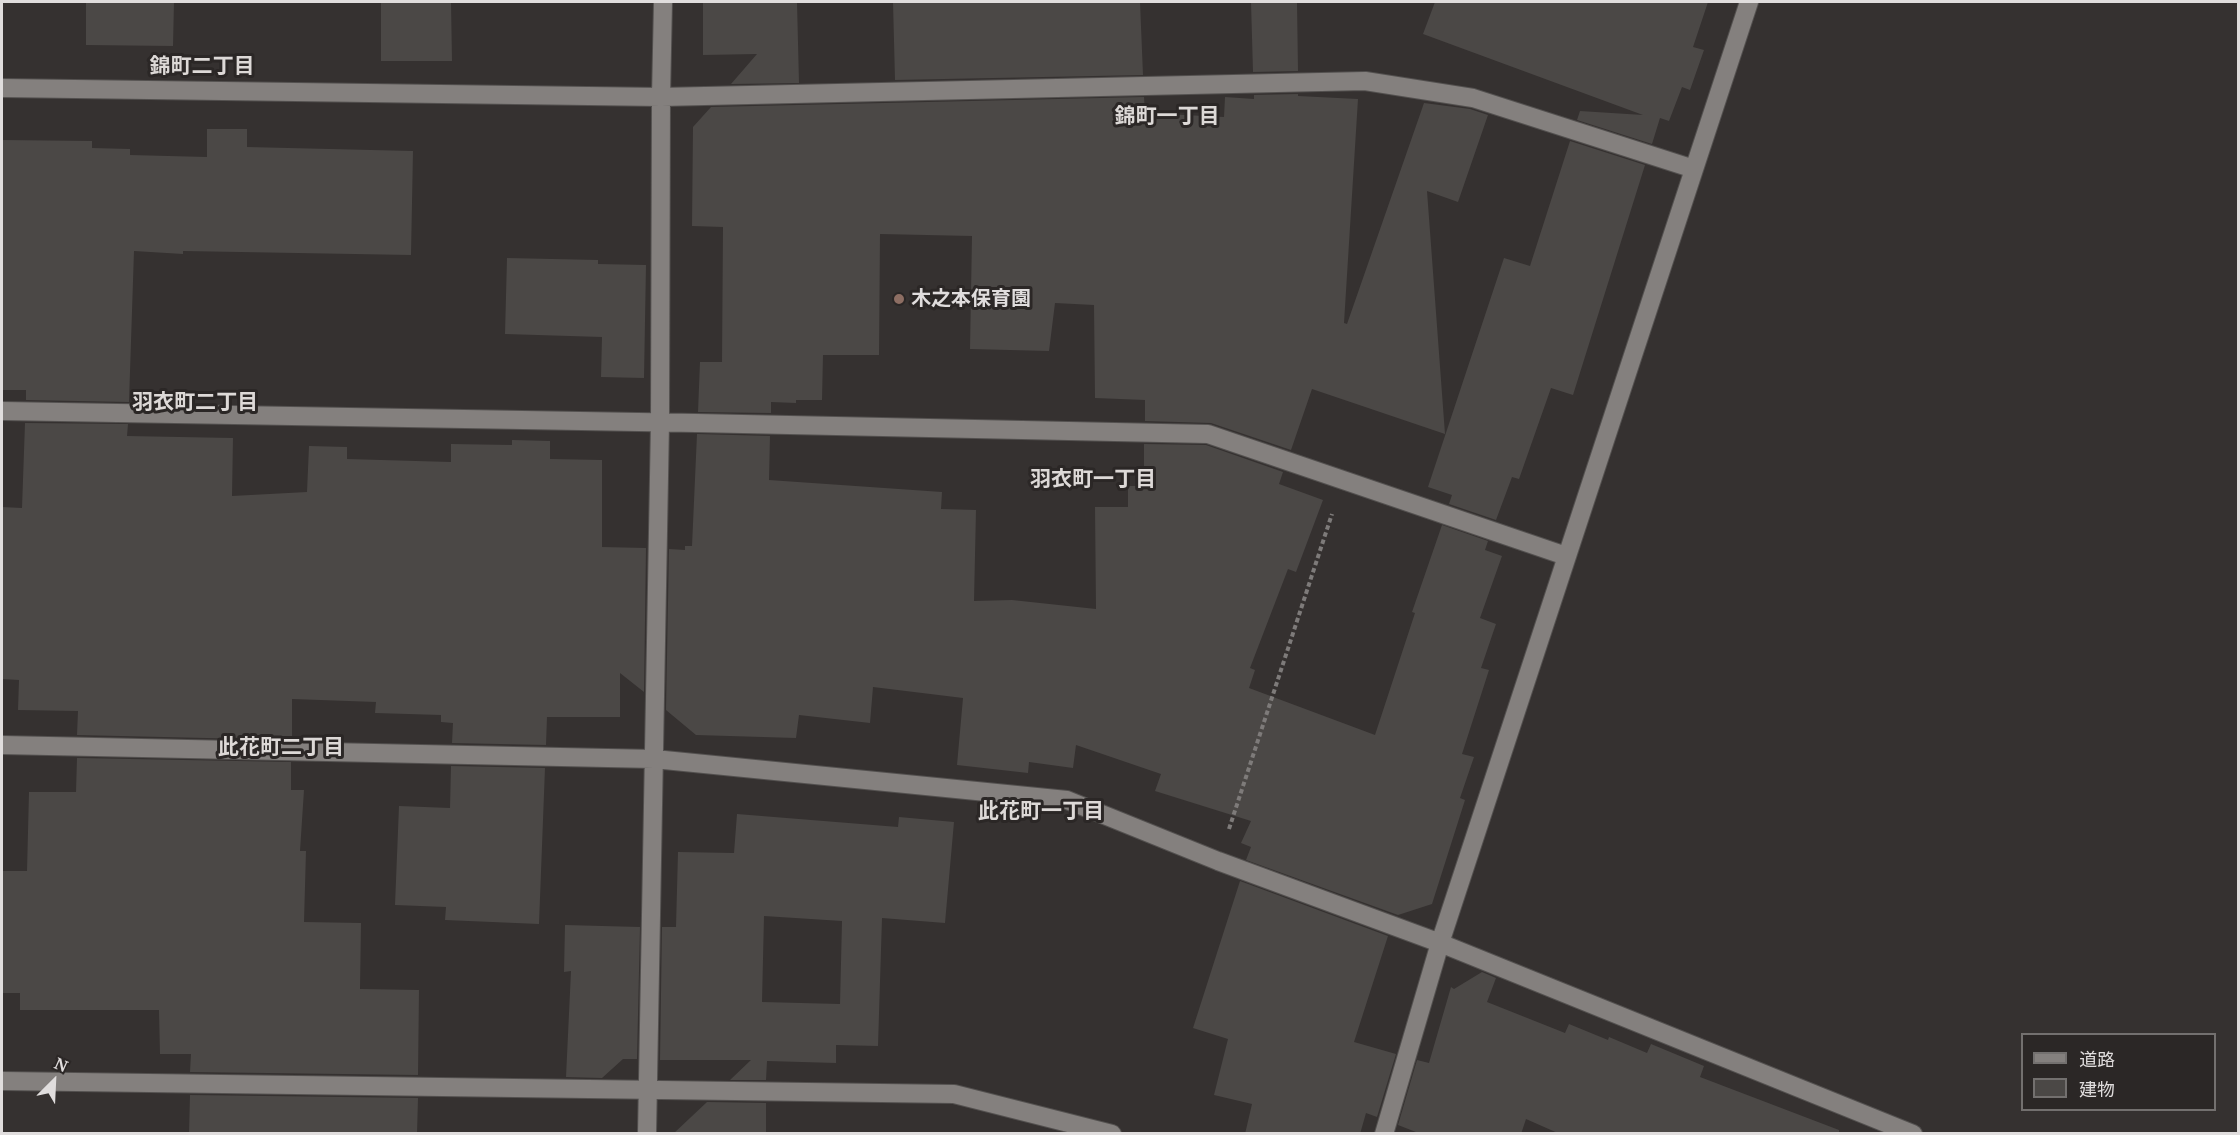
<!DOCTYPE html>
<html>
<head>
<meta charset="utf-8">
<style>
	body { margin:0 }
	#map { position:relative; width:2240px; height:1135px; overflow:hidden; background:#353130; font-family:"Noto Serif","Noto Sans JP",serif }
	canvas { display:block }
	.frame { position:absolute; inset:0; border:3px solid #e0dddd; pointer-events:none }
	.legend { position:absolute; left:2021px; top:1033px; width:195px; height:78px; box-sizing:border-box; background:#2b2726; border:2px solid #73706f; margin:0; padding:8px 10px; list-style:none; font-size:18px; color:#e0dddd }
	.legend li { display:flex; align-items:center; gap:12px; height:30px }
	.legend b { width:30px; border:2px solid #73706f }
	.north { position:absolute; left:24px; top:1051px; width:60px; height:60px; -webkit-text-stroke:4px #2b2726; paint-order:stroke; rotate:24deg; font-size:16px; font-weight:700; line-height:24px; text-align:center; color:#e0dddd }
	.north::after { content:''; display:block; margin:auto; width:21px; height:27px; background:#e0dddd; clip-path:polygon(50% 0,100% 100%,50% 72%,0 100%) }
</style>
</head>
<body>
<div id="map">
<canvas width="2240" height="1135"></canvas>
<div class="frame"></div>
<ul class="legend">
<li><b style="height:8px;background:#84807e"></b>道路</li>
<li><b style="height:16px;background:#4b4846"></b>建物</li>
</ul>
<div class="north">N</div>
</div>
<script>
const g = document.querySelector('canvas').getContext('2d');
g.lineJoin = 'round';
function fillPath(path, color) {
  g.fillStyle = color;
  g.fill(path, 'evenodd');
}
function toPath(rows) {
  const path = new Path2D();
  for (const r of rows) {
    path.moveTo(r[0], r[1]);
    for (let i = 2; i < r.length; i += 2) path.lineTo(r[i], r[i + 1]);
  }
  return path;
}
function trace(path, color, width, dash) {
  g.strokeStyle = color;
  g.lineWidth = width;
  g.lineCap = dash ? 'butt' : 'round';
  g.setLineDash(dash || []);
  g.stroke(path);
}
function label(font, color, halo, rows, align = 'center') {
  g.font = font + ' "Noto Serif","Noto Sans JP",serif';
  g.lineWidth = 6;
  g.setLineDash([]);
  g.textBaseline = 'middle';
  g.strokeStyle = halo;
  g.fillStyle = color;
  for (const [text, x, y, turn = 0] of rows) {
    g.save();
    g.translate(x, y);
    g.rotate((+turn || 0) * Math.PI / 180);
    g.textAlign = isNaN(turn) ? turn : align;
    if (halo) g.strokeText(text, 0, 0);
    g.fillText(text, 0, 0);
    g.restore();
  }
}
fillPath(toPath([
	[86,2,174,2,173,46,86,45],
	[381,2,451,2,452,61,381,61],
	[703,2,797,2,799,83,731,84,757,54,703,55],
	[893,2,1140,2,1143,75,895,80],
	[1251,2,1297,2,1298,71,1253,72],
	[1435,2,1708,2,1693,47,1704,50,1690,90,1682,87,1669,121,1660,118,1652,144,1577,120,1580,111,1643,115,1423,34],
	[1298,94,1298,96,1358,99,1344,323,1347,324,1424,103,1470,109,1488,115,1458,202,1427,191,1445,434,1312,389,1291,450,1211,423,1145,421,1145,400,1095,398,1094,305,1055,303,1049,351,970,349,972,236,880,234,879,355,823,355,822,400,796,400,796,403,771,402,771,413,698,412,700,362,722,362,723,227,692,226,693,127,711,107,1144,97,1145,113,1224,117,1225,97,1254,99,1254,95],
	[207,129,247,129,247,147,413,151,411,255,183,251,183,254,134,251,129,402,26,400,26,390,2,390,2,140,92,141,92,148,130,149,130,155,207,157],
	[1570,141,1645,165,1573,395,1551,388,1519,479,1512,477,1496,520,1449,504,1452,495,1428,487,1504,258,1530,266],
	[507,258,598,260,598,264,646,265,644,378,601,377,602,337,505,334],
	[25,423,128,424,127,436,233,438,232,496,307,492,309,446,347,447,347,459,451,462,451,444,512,445,512,440,550,441,550,459,602,460,602,547,646,548,644,692,620,673,620,717,547,717,546,745,452,743,453,723,441,722,441,715,375,713,376,702,292,699,292,740,77,735,78,711,18,710,19,680,2,679,2,507,22,508],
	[697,434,770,436,769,480,942,492,941,509,976,510,974,601,1012,600,1096,609,1095,507,1128,507,1128,486,1144,486,1144,444,1206,445,1283,472,1279,484,1323,500,1296,572,1288,569,1250,668,1255,670,1249,688,1375,735,1415,613,1412,612,1442,525,1488,541,1485,550,1502,556,1480,618,1496,624,1481,668,1489,670,1462,754,1474,757,1460,798,1465,800,1432,904,1398,915,1246,860,1251,847,1241,843,1251,821,1155,791,1161,774,1076,745,1073,768,1029,762,1028,773,957,765,963,698,873,687,870,723,799,715,796,738,696,735,666,710,669,549,685,550,685,546,692,546],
	[77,758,291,762,291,790,304,790,300,851,306,851,304,922,361,923,360,989,419,990,418,1075,190,1072,191,1054,160,1054,159,1010,20,1010,20,993,2,993,2,871,27,871,29,792,76,792],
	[451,766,545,768,539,924,445,920,446,907,395,905,399,806,450,808],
	[737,814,898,827,899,817,954,822,945,923,882,918,878,1046,836,1045,836,1063,767,1061,766,1080,730,1080,751,1060,660,1060,662,927,676,927,678,852,734,853],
	[764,916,842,921,840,1004,762,1002],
	[1240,881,1388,936,1354,1042,1396,1054,1377,1117,1366,1113,1360,1134,1245,1134,1252,1104,1214,1095,1228,1039,1193,1028],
	[565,925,640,927,637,1059,623,1059,602,1078,566,1077,571,971,564,972],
	[1482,972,1496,978,1487,1002,1565,1033,1569,1024,1608,1040,1609,1037,1647,1053,1651,1044,1704,1066,1700,1077,1839,1130,1839,1134,1560,1134,1526,1119,1521,1134,1421,1134,1398,1125,1417,1060,1429,1063,1451,987,1454,989],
	[190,1095,418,1098,417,1134,189,1134],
	[707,1102,766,1103,766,1134,673,1134]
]), '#4b4846');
const minor = toPath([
	[2,88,661,97,1365,81,1473,98,1694,169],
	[2,411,696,423,1208,434,1566,556],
	[2,745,654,759,1067,800,1218,861,1440,943,1913,1134],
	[2,1081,954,1094,1112,1134],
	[647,1134,660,422,661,97,663,2],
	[1384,1134,1440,943,1749,2]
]);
trace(minor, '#53504f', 20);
trace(toPath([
	[1229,829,1332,514]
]), '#7e7b7a', 4, [4.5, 3]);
trace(minor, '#84807e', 18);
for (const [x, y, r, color] of [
	[899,299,6,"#8d6e63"]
]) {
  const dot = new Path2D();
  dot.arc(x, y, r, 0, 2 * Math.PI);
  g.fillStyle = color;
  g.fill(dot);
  trace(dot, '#2b2726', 2);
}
label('bold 20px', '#e0dddd', '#2b2726', [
	["木之本保育園",911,299]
], 'left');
label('bold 21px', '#ddd9d7', '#2b2726', [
	["錦町二丁目",202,67],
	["錦町一丁目",1167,117],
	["羽衣町二丁目",195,403],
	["羽衣町一丁目",1093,480],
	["此花町二丁目",281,748],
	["此花町一丁目",1041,812]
]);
</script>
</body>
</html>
